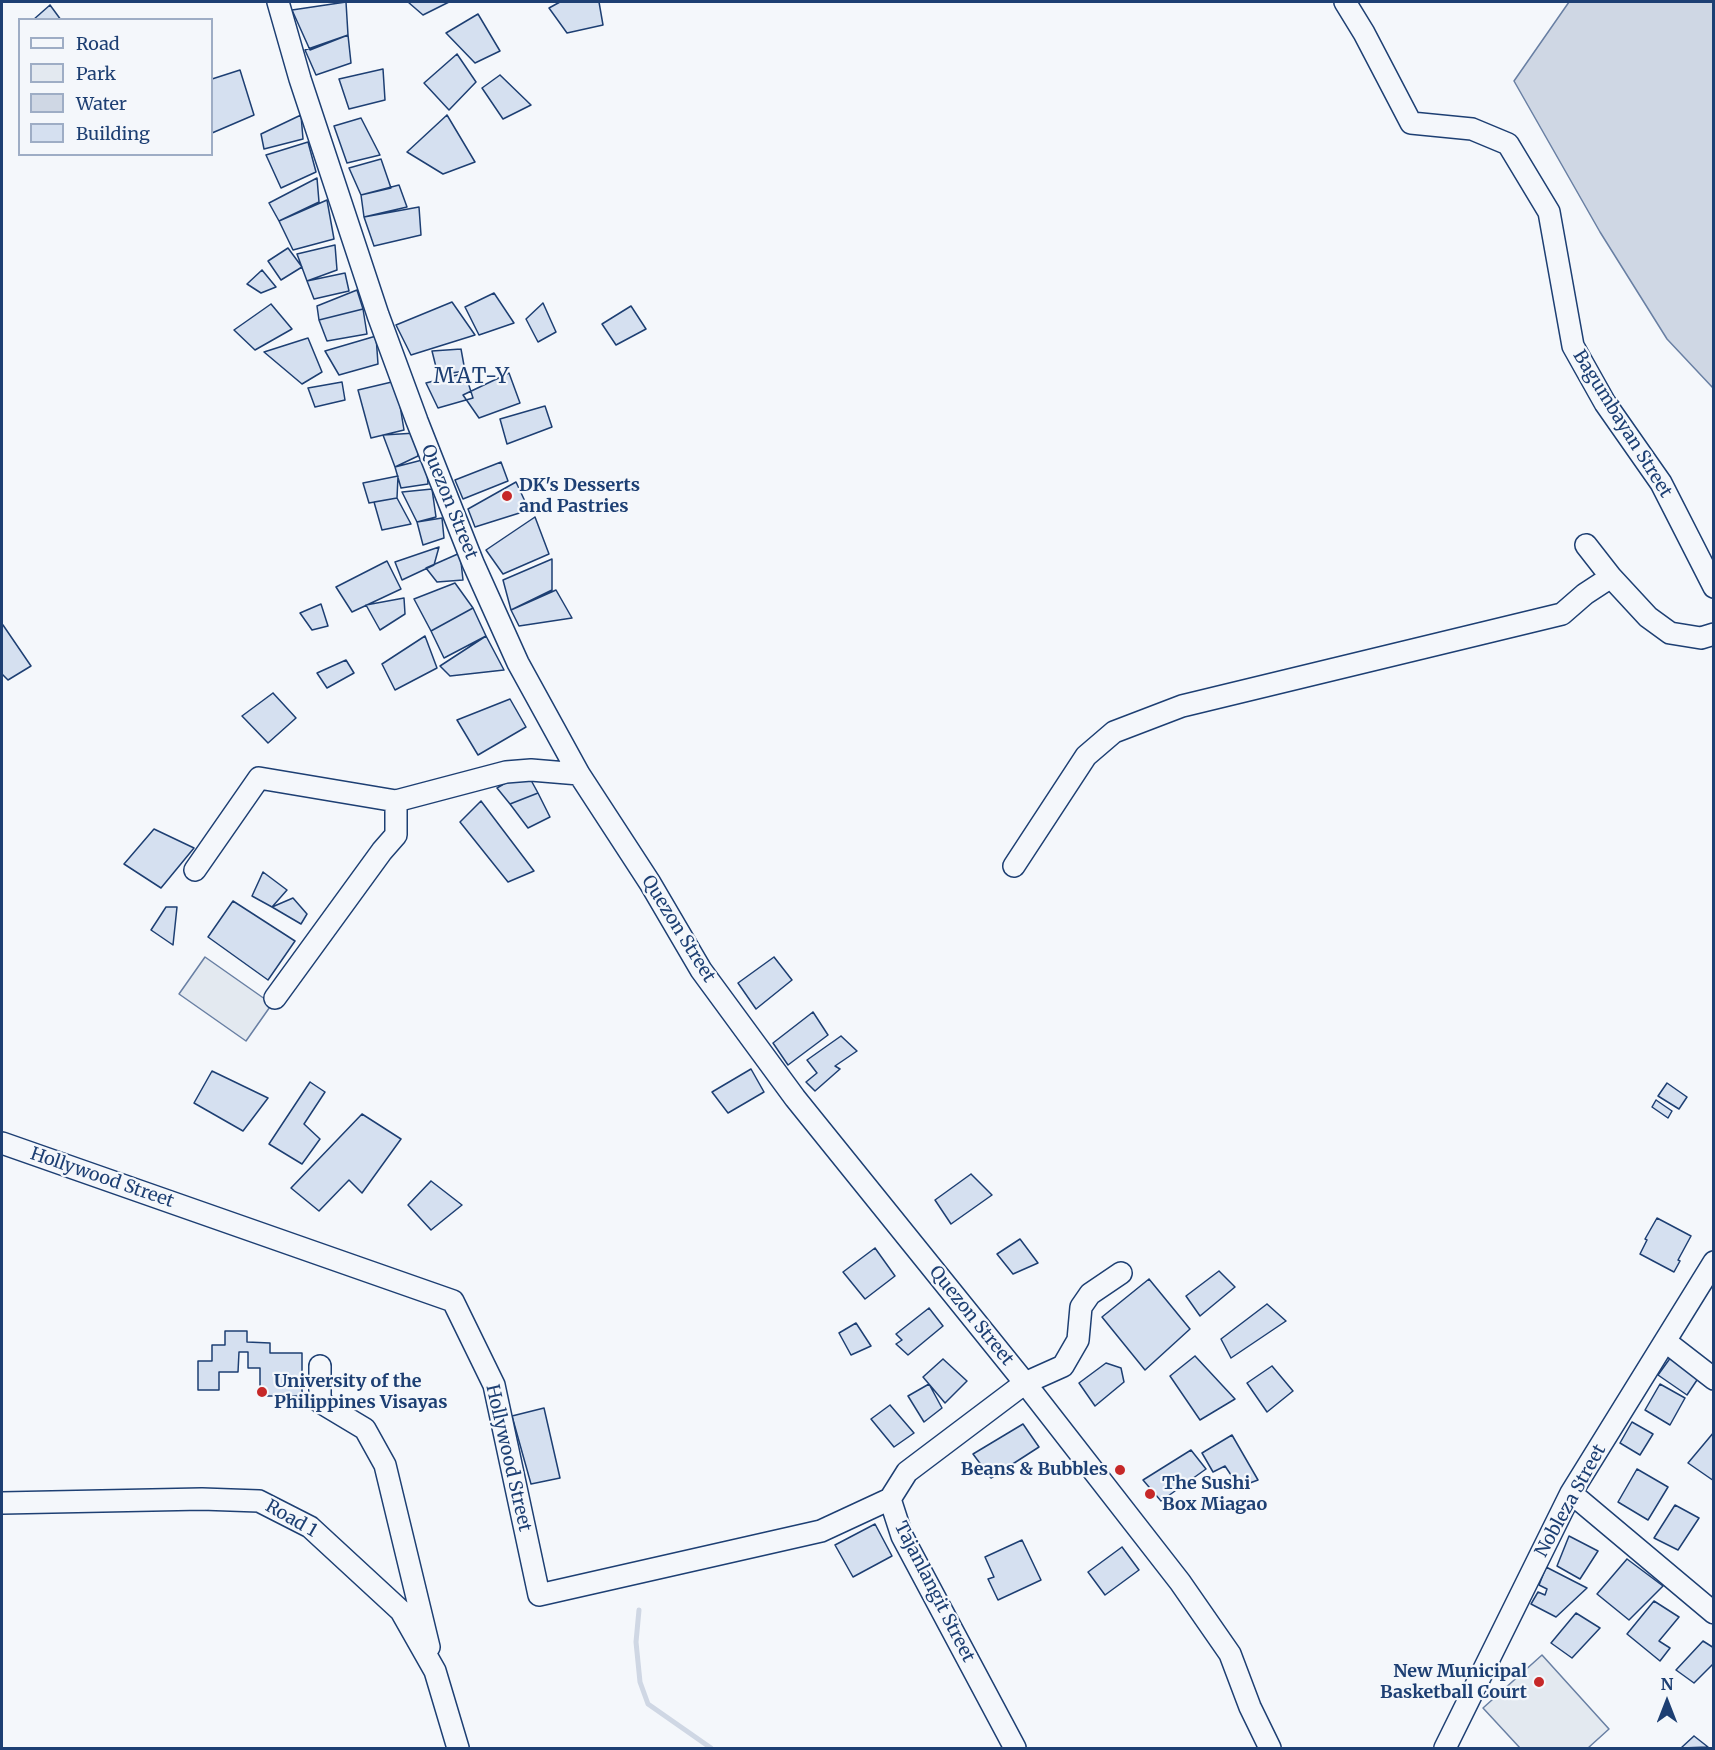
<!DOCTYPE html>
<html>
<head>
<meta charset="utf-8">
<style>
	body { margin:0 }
	#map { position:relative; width:1715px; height:1750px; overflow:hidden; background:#f4f7fb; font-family:Merriweather,serif }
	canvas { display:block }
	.frame { position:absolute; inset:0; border:3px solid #1d3f73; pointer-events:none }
	.legend { position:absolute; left:18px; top:18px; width:195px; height:138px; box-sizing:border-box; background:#f4f7fb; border:2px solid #9eadc5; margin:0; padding:8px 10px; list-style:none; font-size:18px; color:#1d3f73 }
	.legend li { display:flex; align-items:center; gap:12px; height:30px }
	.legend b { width:30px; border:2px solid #9eadc5 }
	.north { position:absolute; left:1637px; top:1672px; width:60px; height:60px; -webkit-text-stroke:4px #f4f7fb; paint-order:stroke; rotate:0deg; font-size:16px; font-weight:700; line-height:24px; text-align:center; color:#1d3f73 }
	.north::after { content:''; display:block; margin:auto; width:21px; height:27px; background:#1d3f73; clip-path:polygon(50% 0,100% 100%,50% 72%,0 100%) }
</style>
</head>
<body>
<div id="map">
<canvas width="1715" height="1750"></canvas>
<div class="frame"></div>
<ul class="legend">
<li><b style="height:8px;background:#f4f7fb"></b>Road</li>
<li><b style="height:16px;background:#e3e9f0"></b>Park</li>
<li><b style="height:16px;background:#cfd7e4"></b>Water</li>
<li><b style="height:16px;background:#d5e0f0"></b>Building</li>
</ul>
<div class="north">N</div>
</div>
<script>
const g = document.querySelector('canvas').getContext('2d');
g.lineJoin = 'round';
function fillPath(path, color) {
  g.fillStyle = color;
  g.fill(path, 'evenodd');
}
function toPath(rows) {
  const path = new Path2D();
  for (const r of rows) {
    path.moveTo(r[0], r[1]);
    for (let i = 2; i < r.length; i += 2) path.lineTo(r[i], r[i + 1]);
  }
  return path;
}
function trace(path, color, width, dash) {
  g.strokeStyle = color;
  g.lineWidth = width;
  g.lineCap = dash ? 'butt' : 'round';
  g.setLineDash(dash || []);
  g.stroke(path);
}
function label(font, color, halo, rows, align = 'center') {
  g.font = font + ' Merriweather,serif';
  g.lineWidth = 4.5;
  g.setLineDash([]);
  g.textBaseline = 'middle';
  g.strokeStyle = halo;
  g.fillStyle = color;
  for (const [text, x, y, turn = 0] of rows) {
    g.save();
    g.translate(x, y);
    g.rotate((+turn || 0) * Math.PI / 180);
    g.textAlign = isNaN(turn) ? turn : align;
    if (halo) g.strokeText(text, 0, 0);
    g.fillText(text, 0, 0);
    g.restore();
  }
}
const green = toPath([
	[205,957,272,1004,246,1041,179,994,205,957],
	[1542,1655,1609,1729,1588,1748,1520,1748,1483,1708,1542,1655]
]);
fillPath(green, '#e3e9f0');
trace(green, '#687fa3', 1.5);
const water = toPath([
	[1569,2,1713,2,1713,388,1667,339,1600,232,1514,81,1569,2]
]);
fillPath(water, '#cfd7e4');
trace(water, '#687fa3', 1.5);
trace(toPath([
	[639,1610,636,1642,640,1682,648,1704,711,1748]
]), '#cfd7e4', 5);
const building = toPath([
	[346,2,348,35,310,50,292,10,346,2],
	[408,2,449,2,423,15,408,2],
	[560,2,599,2,603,25,567,33,549,8,560,2],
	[50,5,61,20,33,20,50,5],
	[478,14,500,51,475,63,446,33,478,14],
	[348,35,351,63,316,75,305,50,348,35],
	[457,54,476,82,449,110,424,83,457,54],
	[383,69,385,100,349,109,339,79,383,69],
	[240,70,254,115,212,133,212,79,240,70],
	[500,75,531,105,503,119,482,88,500,75],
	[301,115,303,139,264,149,261,134,301,115],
	[447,115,475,162,443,174,407,152,447,115],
	[361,118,380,155,347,163,334,126,361,118],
	[308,142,316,172,281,188,266,155,308,142],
	[381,159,391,188,361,195,349,168,381,159],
	[317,178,319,202,279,221,269,203,317,178],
	[399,185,407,207,364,217,361,195,399,185],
	[327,200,334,239,293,250,279,221,327,200],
	[419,207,421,235,374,246,364,217,419,207],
	[335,245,337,270,307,281,297,254,335,245],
	[288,248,302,267,281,280,268,261,288,248],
	[262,270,276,287,261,293,247,284,262,270],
	[345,273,349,291,314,299,307,281,345,273],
	[357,290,363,309,319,320,317,306,357,290],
	[494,293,514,323,479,335,465,307,494,293],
	[452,302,475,335,411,355,396,325,452,302],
	[543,303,556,332,538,342,526,319,543,303],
	[271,304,292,329,255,350,234,330,271,304],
	[631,306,646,329,616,345,602,324,631,306],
	[363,309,367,334,327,341,319,320,363,309],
	[376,336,378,364,339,375,325,351,376,336],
	[308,338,322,372,302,384,264,352,308,338],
	[461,349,465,371,438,375,432,351,461,349],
	[465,373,473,398,438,408,426,383,465,373],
	[509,373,520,403,479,418,463,395,509,373],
	[396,381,404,430,371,438,358,390,396,381],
	[342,382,345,400,315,407,308,388,342,382],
	[545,406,552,427,507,444,500,419,545,406],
	[416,433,418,456,395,467,383,435,416,433],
	[426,459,428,484,401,488,395,467,426,459],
	[501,462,508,481,463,499,455,480,501,462],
	[398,476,397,498,369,503,363,483,398,476],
	[516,482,529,510,475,527,468,509,516,482],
	[432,489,436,517,417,522,402,492,432,489],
	[397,498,411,524,382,530,374,502,397,498],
	[535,517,549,554,503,574,486,550,535,517],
	[442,518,444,538,423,545,417,522,442,518],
	[439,547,434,565,402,580,395,562,439,547],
	[460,553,463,580,437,582,426,568,460,553],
	[552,559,552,590,511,610,503,580,552,559],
	[387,561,401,589,352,612,336,587,387,561],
	[455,583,473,608,431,631,414,599,455,583],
	[556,590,572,618,519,626,511,610,556,590],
	[404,598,405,614,380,630,366,605,404,598],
	[321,604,328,626,312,630,300,613,321,604],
	[473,608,486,636,444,658,431,631,473,608],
	[3,625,31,666,8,680,2,674,2,626,3,625],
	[425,636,437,668,395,690,382,664,425,636],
	[486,636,504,670,450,676,440,666,486,636],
	[346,660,354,673,327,688,317,673,346,660],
	[273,693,296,718,268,743,242,716,273,693],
	[510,699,526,727,478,755,457,720,510,699],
	[526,771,538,793,510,804,497,788,526,771],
	[538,793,550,817,528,828,510,804,538,793],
	[481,801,534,871,508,882,460,822,481,801],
	[154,829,194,848,161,888,124,864,154,829],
	[263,872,287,890,272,907,252,896,263,872],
	[293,898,307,914,301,924,272,907,293,898],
	[233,901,295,941,268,980,208,937,233,901],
	[166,907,177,907,173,945,151,930,166,907],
	[774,957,792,980,756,1009,738,983,774,957],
	[813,1012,828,1035,788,1065,773,1043,813,1012],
	[841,1036,857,1051,835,1066,840,1069,815,1091,806,1082,817,1073,807,1060,841,1036],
	[751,1069,764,1092,728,1113,712,1092,751,1069],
	[212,1071,268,1098,243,1131,194,1103,212,1071],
	[310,1082,325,1092,304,1124,320,1139,302,1164,269,1144,310,1082],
	[1667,1083,1687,1097,1679,1109,1658,1096,1667,1083],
	[1656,1100,1672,1111,1668,1118,1652,1107,1656,1100],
	[362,1114,401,1139,362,1193,349,1180,319,1211,291,1188,362,1114],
	[971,1174,992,1195,951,1224,935,1200,971,1174],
	[431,1181,462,1205,431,1230,408,1205,431,1181],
	[1657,1218,1691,1236,1678,1260,1680,1261,1674,1272,1640,1254,1647,1240,1645,1239,1657,1218],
	[1020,1239,1038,1263,1013,1274,997,1254,1020,1239],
	[875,1248,895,1276,865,1299,843,1272,875,1248],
	[1219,1271,1235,1287,1200,1316,1186,1296,1219,1271],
	[1149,1279,1190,1329,1145,1370,1102,1317,1149,1279],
	[1267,1304,1286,1321,1231,1358,1221,1339,1267,1304],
	[929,1308,943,1326,908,1355,896,1344,902,1340,896,1334,929,1308],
	[856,1323,871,1346,851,1355,839,1333,856,1323],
	[225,1331,247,1331,247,1342,270,1343,270,1353,302,1353,302,1396,260,1396,260,1368,248,1368,248,1352,239,1352,238,1372,219,1372,219,1390,198,1390,198,1361,212,1361,212,1345,225,1345,225,1331],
	[1195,1356,1235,1399,1200,1420,1170,1376,1195,1356],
	[1671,1357,1699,1377,1687,1395,1658,1375,1671,1357],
	[943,1359,967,1381,945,1403,923,1377,943,1359],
	[1106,1363,1121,1368,1124,1382,1095,1406,1079,1383,1106,1363],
	[1272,1366,1293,1391,1267,1412,1247,1383,1272,1366],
	[929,1384,942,1408,924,1422,908,1396,929,1384],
	[1660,1384,1685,1398,1670,1425,1645,1410,1660,1384],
	[890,1405,914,1433,894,1447,871,1419,890,1405],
	[544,1408,560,1478,531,1484,512,1416,544,1408],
	[1632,1422,1653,1434,1640,1455,1620,1443,1632,1422],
	[1023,1424,1039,1447,991,1478,973,1454,1023,1424],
	[1714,1432,1714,1481,1688,1463,1714,1432],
	[1232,1435,1258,1480,1239,1487,1225,1466,1213,1472,1202,1453,1232,1435],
	[1191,1450,1206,1469,1161,1501,1143,1480,1191,1450],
	[1637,1469,1668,1487,1648,1520,1618,1502,1637,1469],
	[1675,1505,1699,1518,1678,1550,1654,1538,1675,1505],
	[875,1524,892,1556,853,1577,835,1545,875,1524],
	[1569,1536,1598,1551,1580,1579,1557,1566,1569,1536],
	[1022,1540,1041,1580,998,1600,988,1579,994,1577,985,1557,1022,1540],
	[1122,1547,1139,1570,1105,1595,1088,1572,1122,1547],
	[1627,1559,1663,1586,1629,1620,1597,1594,1627,1559],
	[1546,1567,1587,1588,1556,1617,1531,1604,1538,1592,1545,1595,1547,1589,1539,1585,1546,1567],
	[1654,1601,1679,1617,1659,1641,1670,1648,1660,1661,1627,1634,1654,1601],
	[1576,1613,1600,1628,1572,1658,1551,1643,1576,1613],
	[1703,1641,1714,1648,1714,1663,1694,1683,1676,1670,1703,1641],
	[1694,1736,1708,1747,1681,1748,1694,1736]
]);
fillPath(building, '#d5e0f0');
trace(building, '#1d3f73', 1.5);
const minor = toPath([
	[278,2,300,79,378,315,417,421,473,563,518,663,579,774,650,883,701,970,795,1098,1025,1383,1180,1582,1230,1654,1250,1707,1270,1748],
	[1345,2,1364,33,1411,123,1472,129,1508,144,1549,212,1573,346,1605,403,1661,483,1714,587],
	[1586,545,1611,577],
	[1014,866,1086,756,1114,732,1182,706,1562,614,1585,594,1611,577,1648,617,1670,633,1701,638,1714,634],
	[195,870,259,778,396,801],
	[275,998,382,851,396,835,396,801,506,772,531,770,579,774],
	[2,1143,453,1301,494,1385,539,1595,821,1531,890,1499],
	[1665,1341,1714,1379],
	[320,1366,320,1402,365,1429,385,1465,429,1647],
	[1571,1493,1714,1613],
	[2,1503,202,1499,259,1501,310,1527,401,1611,435,1671,458,1748],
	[1015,1748,902,1536,890,1499,907,1472,1025,1383,1063,1366,1078,1340,1081,1307,1090,1294,1121,1273],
	[1445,1748,1571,1493,1714,1262]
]);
trace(minor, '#1d3f73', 24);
trace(minor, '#f4f7fb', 21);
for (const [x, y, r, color] of [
	[507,496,6,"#c62828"],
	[262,1392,6,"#c62828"],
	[1120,1470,6,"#c62828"],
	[1150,1494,6,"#c62828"],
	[1539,1682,6,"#c62828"]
]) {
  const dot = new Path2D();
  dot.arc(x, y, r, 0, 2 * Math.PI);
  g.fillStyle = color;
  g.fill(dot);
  trace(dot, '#f4f7fb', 2);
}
label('18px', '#1d3f73', '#f4f7fb', [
	["Bagumbayan Street",1622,424,58],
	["Quezon Street",449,502,68],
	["Quezon Street",678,929,58],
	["Hollywood Street",102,1178,19],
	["Quezon Street",971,1316,51],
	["Hollywood Street",508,1458,77],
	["Nobleza Street",1571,1501,-61],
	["Road 1",291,1519,30],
	["Tajanlangit Street",934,1592,63]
]);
label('bold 18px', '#1d3f73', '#f4f7fb', [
	["DK's Desserts",519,486],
	["and Pastries",519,507],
	["University of the",274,1382],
	["Philippines Visayas",274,1403],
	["Beans & Bubbles",1108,1470,"right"],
	["The Sushi",1162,1484],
	["Box Miagao",1162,1505],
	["New Municipal",1527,1672,"right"],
	["Basketball Court",1527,1693,"right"]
], 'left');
g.letterSpacing = '1.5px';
label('21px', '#1d3f73', '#f4f7fb', [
	["MAT-Y",472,377]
]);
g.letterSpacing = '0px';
</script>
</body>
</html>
